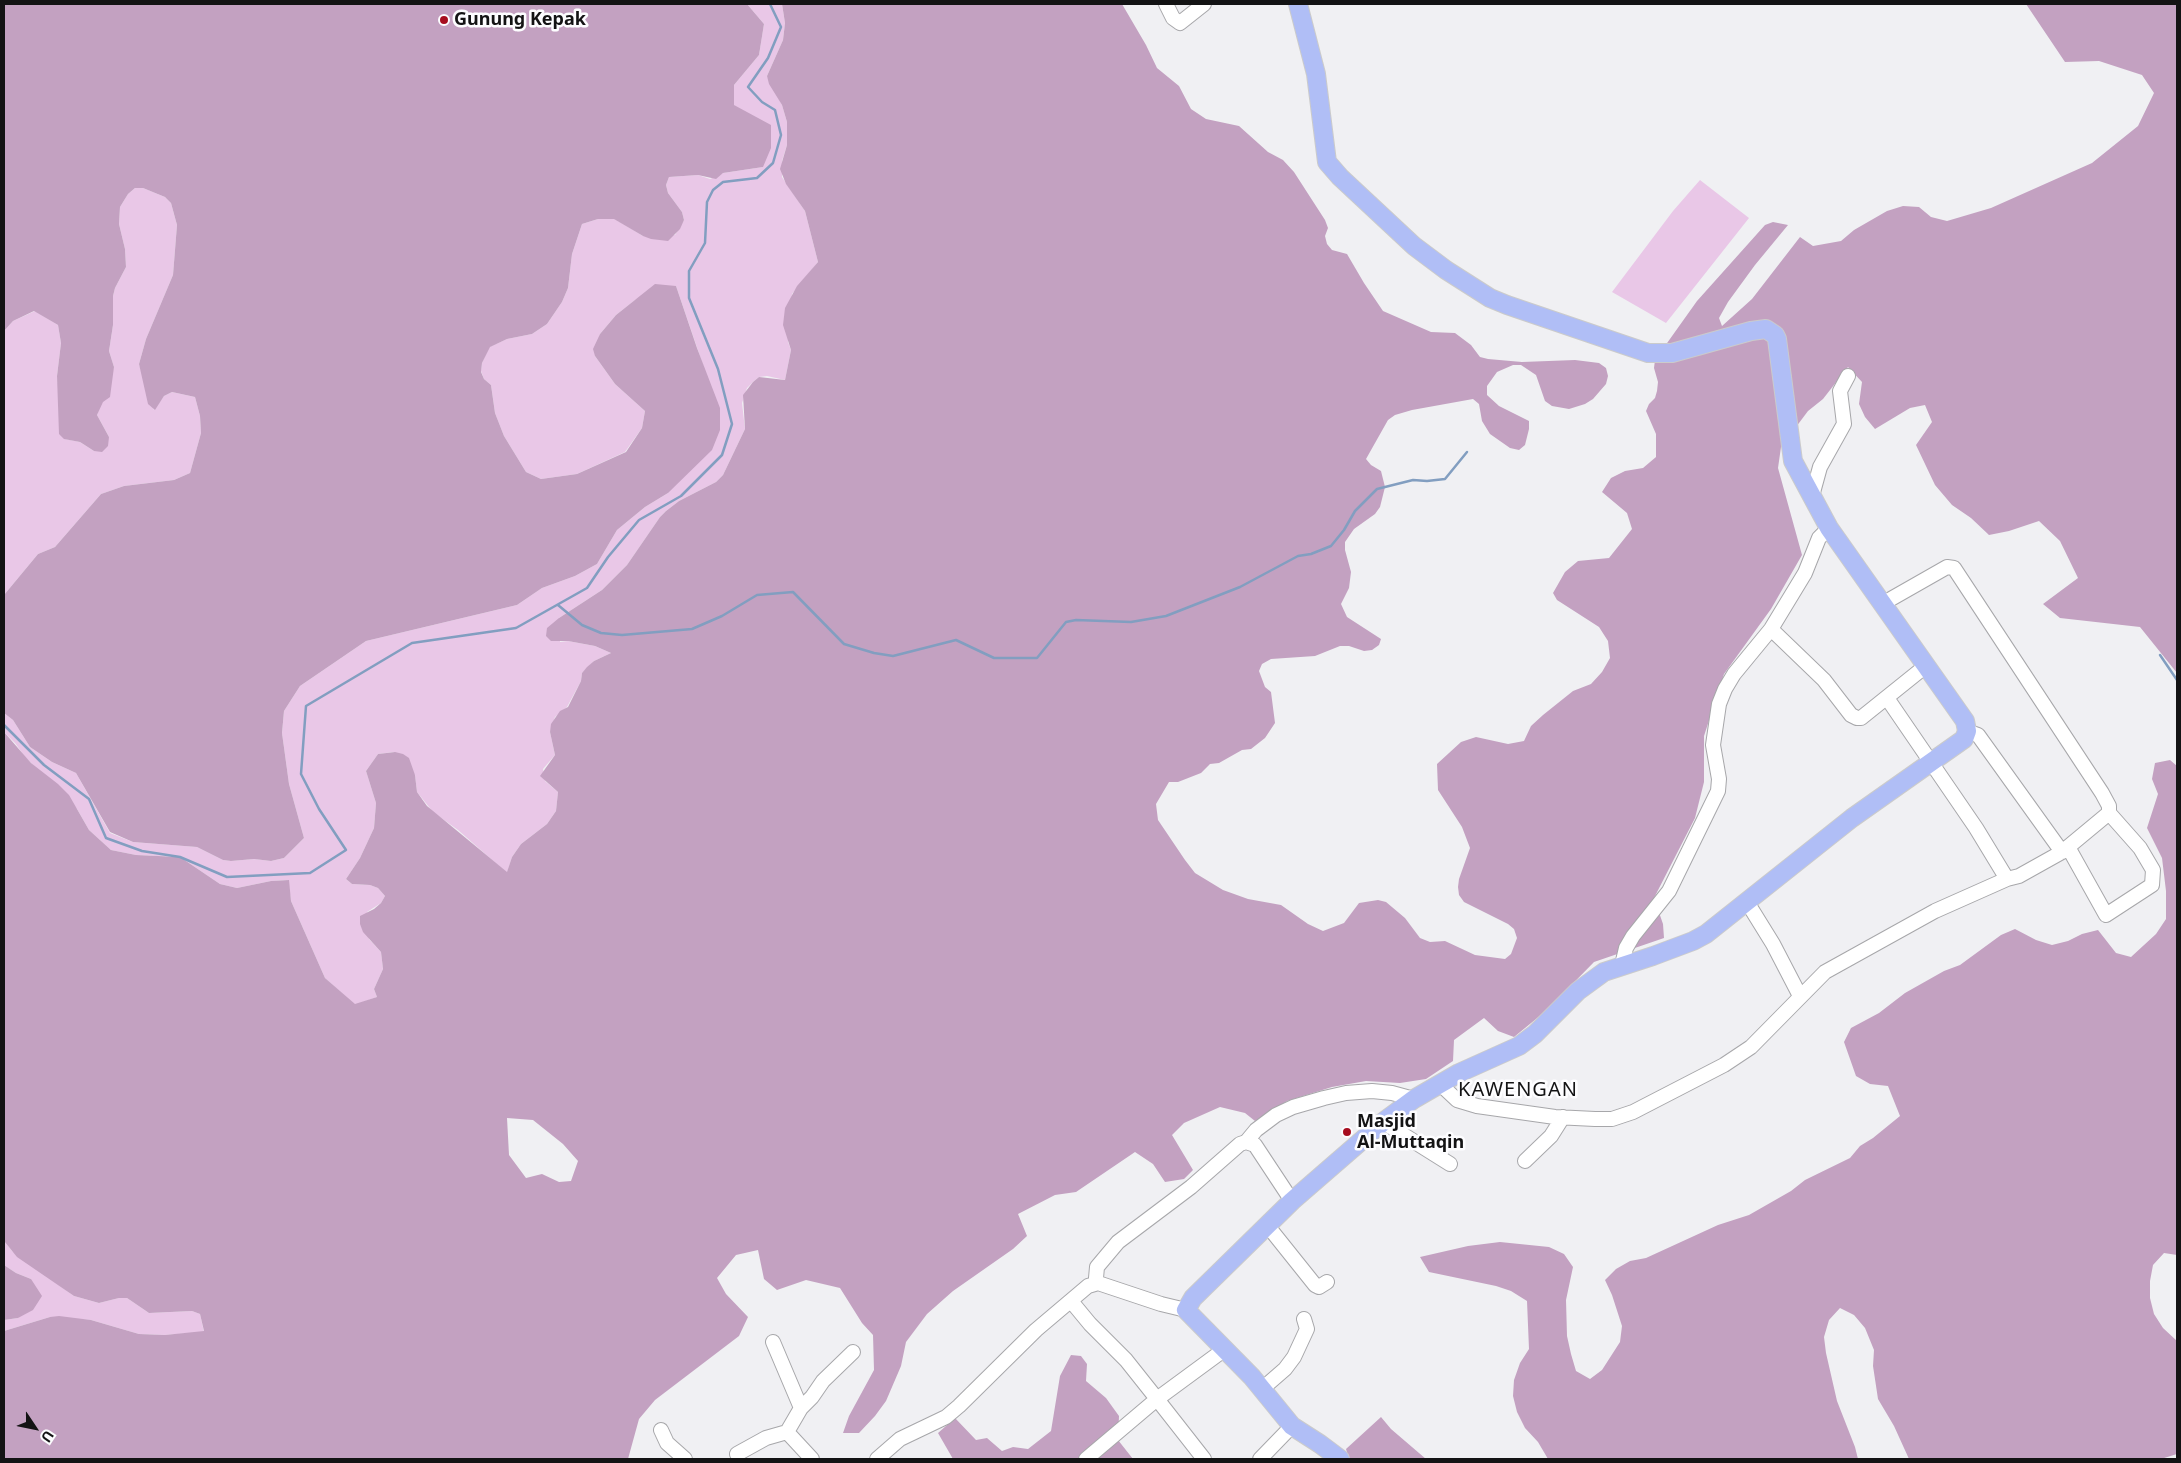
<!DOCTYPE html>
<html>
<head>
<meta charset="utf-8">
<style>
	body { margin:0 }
	#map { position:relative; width:2181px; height:1463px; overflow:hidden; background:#f0f0f3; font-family:"Noto Sans",sans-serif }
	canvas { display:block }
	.frame { position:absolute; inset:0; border:5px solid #131314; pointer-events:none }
	.north { position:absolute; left:10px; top:1403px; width:50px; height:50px; -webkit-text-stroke:4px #fdfdff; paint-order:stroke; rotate:124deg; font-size:14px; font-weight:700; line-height:20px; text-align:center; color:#131314 }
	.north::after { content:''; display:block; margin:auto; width:18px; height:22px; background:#131314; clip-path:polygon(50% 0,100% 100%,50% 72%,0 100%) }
</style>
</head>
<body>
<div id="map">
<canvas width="2181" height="1463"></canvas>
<div class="frame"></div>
<div class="north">U</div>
</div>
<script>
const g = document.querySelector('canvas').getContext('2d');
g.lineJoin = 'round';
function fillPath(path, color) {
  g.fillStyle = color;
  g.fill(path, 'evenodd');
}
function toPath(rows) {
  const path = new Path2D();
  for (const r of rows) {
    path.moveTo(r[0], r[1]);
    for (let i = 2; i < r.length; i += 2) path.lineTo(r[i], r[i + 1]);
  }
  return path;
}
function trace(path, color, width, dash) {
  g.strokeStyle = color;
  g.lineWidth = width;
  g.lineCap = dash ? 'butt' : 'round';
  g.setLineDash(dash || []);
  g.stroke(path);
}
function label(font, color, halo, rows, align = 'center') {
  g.font = font + ' "Noto Sans",sans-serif';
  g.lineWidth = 5;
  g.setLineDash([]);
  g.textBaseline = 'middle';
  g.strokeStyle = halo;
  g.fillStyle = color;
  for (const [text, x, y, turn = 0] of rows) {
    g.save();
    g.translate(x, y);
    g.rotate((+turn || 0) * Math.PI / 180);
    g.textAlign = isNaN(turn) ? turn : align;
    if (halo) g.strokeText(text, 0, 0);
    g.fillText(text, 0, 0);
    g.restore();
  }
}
fillPath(toPath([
	[747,4,782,4,785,23,783,40,767,76,782,105,787,122,787,145,782,161,782,177,805,211,818,262,792,294,788,342,791,350,785,380,767,376,759,377,753,382,747,388,742,403,745,429,723,475,716,482,679,501,666,511,660,517,627,565,602,590,559,618,560,642,568,641,595,646,611,653,594,661,582,673,581,681,567,707,555,717,550,732,555,755,543,769,545,781,558,792,556,811,547,824,521,844,512,857,507,873,458,830,433,812,417,792,415,775,394,752,378,754,366,771,376,803,374,828,360,858,346,879,352,884,370,885,378,888,385,896,381,903,367,912,369,939,381,952,383,969,374,989,377,997,355,1005,325,978,291,901,288,880,271,881,237,888,220,884,180,857,136,855,111,850,89,830,77,809,25,757,15,743,4,732,4,713,13,720,30,747,52,762,76,773,110,833,133,842,197,847,223,860,231,861,254,859,271,861,284,858,304,838,289,784,282,733,284,711,300,686,366,641,517,605,542,588,575,576,597,564,617,530,645,507,668,493,704,368,676,286,635,300,616,315,600,334,595,356,615,384,645,411,642,428,625,452,577,474,541,479,526,472,504,436,495,413,491,385,484,379,481,371,482,363,489,347,507,339,532,334,547,324,562,302,568,288,572,254,582,224,598,219,615,219,643,236,675,235,684,220,682,212,668,193,666,185,669,177,698,175,710,179,723,173,763,167,734,105,734,85,759,55,764,24],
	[1700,180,1749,218,1666,323,1612,292,1673,211],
	[135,188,143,188,165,197,171,203,177,225,173,275,146,339,139,364,154,410,164,396,172,392,195,397,200,416,201,433,190,473,174,480,124,486,101,494,55,547,38,554,4,595,4,331,13,321,35,311,58,325,61,343,57,376,65,439,80,442,94,451,109,437,97,415,114,367,109,351,113,325,113,296,115,288,126,267,125,249,119,224,120,207,128,194],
	[4,1241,12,1251,74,1296,99,1303,119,1298,127,1298,149,1313,192,1311,200,1314,204,1332,165,1335,139,1334,91,1320,50,1317,4,1331,4,1320,18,1318,31,1279,16,1273,4,1265]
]), '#e9c7e7');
fillPath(toPath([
	[4,4,747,4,764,24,759,55,734,85,734,105,771,125,771,148,763,167,723,173,716,179,698,175,669,177,666,185,668,193,682,212,684,220,680,229,668,241,651,239,643,236,614,219,598,219,582,224,572,254,568,288,562,302,547,324,532,334,507,339,490,347,482,363,481,372,484,379,491,385,495,413,504,436,526,472,541,479,577,474,626,452,642,428,645,411,615,384,595,356,593,349,600,334,616,315,655,284,676,286,697,348,720,408,720,430,712,450,668,493,645,507,617,530,597,564,575,576,542,588,517,605,366,641,300,686,284,711,282,733,289,784,304,838,284,858,271,861,254,859,231,861,223,860,197,847,133,842,110,832,76,773,52,762,30,747,13,720,4,713,4,595,38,554,55,547,101,494,124,486,174,480,190,473,201,433,200,416,195,397,172,392,164,396,155,410,148,404,139,364,146,339,173,275,177,225,171,203,165,197,143,188,135,188,128,194,120,207,119,224,125,249,126,267,115,288,113,296,113,325,109,351,114,367,110,397,103,402,97,415,109,437,108,446,102,452,94,451,80,442,64,439,59,434,57,376,61,343,58,325,34,311,13,321,4,331],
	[782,4,1122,4,1146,45,1157,68,1179,86,1191,109,1206,119,1239,126,1268,152,1283,160,1294,172,1325,220,1328,228,1325,236,1327,244,1332,250,1347,254,1364,283,1383,311,1431,332,1455,333,1471,345,1480,357,1488,359,1522,362,1575,360,1599,363,1606,368,1608,376,1606,384,1593,399,1585,404,1569,409,1552,406,1545,401,1536,375,1521,365,1513,365,1497,372,1487,386,1487,395,1499,406,1529,421,1529,429,1525,445,1519,450,1510,448,1490,434,1482,421,1479,404,1473,399,1412,410,1395,415,1388,420,1366,459,1371,465,1381,471,1385,487,1380,507,1375,514,1354,529,1345,542,1345,550,1351,572,1349,588,1341,604,1347,617,1381,639,1379,645,1372,650,1364,651,1349,646,1340,646,1315,656,1271,659,1262,664,1259,671,1265,687,1271,692,1275,723,1265,738,1251,749,1242,750,1219,763,1210,764,1201,773,1178,782,1169,782,1156,804,1158,820,1185,860,1195,873,1223,890,1248,899,1281,905,1308,924,1323,931,1344,923,1359,903,1378,900,1386,902,1405,918,1420,938,1430,942,1445,941,1475,955,1505,959,1511,954,1517,938,1514,929,1508,924,1464,902,1459,895,1458,887,1459,879,1470,848,1462,827,1438,790,1437,764,1461,742,1476,737,1508,744,1524,741,1531,726,1543,715,1573,691,1591,684,1602,672,1610,658,1608,641,1599,627,1557,600,1553,593,1565,572,1578,561,1609,558,1632,529,1627,513,1602,492,1611,478,1625,471,1643,468,1656,457,1656,434,1646,411,1649,404,1655,398,1657,391,1658,382,1654,368,1655,360,1697,301,1765,225,1773,222,1788,225,1755,265,1728,302,1719,318,1722,326,1752,299,1800,237,1813,246,1841,241,1854,230,1887,211,1903,206,1919,207,1931,217,1947,221,1991,208,2092,163,2138,126,2154,93,2142,75,2099,61,2065,62,2026,4,2177,4,2177,673,2140,627,2060,618,2043,604,2078,578,2060,541,2039,521,2009,531,1989,535,1971,518,1952,505,1935,485,1916,445,1932,422,1925,405,1910,408,1875,429,1865,417,1859,404,1862,382,1848,367,1823,399,1808,411,1781,447,1778,468,1802,555,1771,609,1724,674,1704,736,1704,782,1695,818,1654,898,1663,924,1664,938,1594,962,1547,1010,1514,1037,1498,1031,1484,1018,1454,1040,1453,1061,1426,1079,1400,1083,1366,1081,1332,1087,1287,1101,1255,1121,1245,1113,1220,1107,1184,1123,1172,1135,1193,1170,1184,1179,1165,1182,1153,1164,1135,1152,1076,1192,1055,1195,1018,1214,1027,1236,1013,1249,953,1291,927,1314,906,1342,901,1366,886,1401,875,1416,859,1433,843,1433,849,1416,874,1370,873,1335,862,1323,840,1288,806,1280,777,1290,764,1279,758,1250,736,1255,717,1278,726,1294,748,1317,739,1336,655,1400,639,1419,628,1459,4,1459,4,1331,50,1317,59,1316,91,1320,139,1334,165,1335,204,1331,200,1314,192,1311,149,1313,127,1298,119,1298,99,1303,74,1296,17,1257,4,1241,4,732,31,763,58,784,69,795,89,830,111,850,136,855,180,857,220,884,237,888,271,881,289,880,291,901,325,978,355,1004,377,997,374,989,383,969,381,952,363,932,360,924,360,916,374,909,381,903,385,896,378,888,370,885,352,884,346,879,360,858,374,828,376,803,366,771,378,754,395,752,403,754,409,758,415,775,417,792,427,806,507,872,512,857,521,844,547,824,556,811,558,792,540,776,555,755,550,732,551,724,560,711,568,707,581,681,582,673,587,667,594,661,611,653,595,646,568,641,551,641,546,636,547,628,559,618,602,590,627,565,660,517,666,511,679,501,716,482,723,475,745,429,743,395,753,382,759,377,785,380,791,350,783,325,785,308,797,286,818,262,805,211,786,184,780,169,787,145,787,122,782,105,769,84,767,76,783,40,785,23],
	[507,1118,533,1120,563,1144,578,1161,571,1181,559,1182,542,1174,526,1178,509,1155],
	[2170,760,2177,766,2177,1255,2164,1253,2153,1265,2150,1281,2150,1298,2154,1314,2163,1328,2177,1341,2177,1454,2161,1459,1909,1459,1894,1426,1878,1399,1873,1366,1874,1350,1865,1328,1854,1315,1840,1308,1829,1320,1824,1337,1826,1353,1837,1401,1855,1447,1858,1459,1548,1459,1538,1442,1525,1428,1517,1412,1513,1396,1514,1380,1520,1363,1529,1349,1527,1301,1511,1291,1496,1286,1429,1272,1420,1257,1468,1246,1500,1242,1549,1247,1564,1254,1573,1267,1566,1300,1567,1336,1571,1354,1576,1371,1590,1379,1602,1370,1620,1342,1622,1326,1612,1295,1605,1280,1616,1269,1630,1261,1646,1258,1718,1225,1749,1215,1791,1191,1805,1180,1850,1158,1860,1146,1873,1138,1900,1116,1888,1086,1870,1084,1856,1076,1844,1042,1851,1028,1879,1013,1905,993,1944,971,1960,965,2001,935,2015,929,2036,940,2052,945,2068,941,2082,934,2098,930,2116,953,2131,957,2156,934,2166,919,2166,891,2162,858,2147,828,2158,794,2152,779,2155,763],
	[4,1265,16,1273,31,1279,42,1296,33,1310,18,1318,4,1320],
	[1071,1355,1081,1356,1087,1364,1086,1381,1106,1398,1119,1416,1118,1440,1133,1459,953,1459,938,1433,955,1418,976,1440,987,1438,1002,1451,1013,1447,1028,1449,1051,1431,1060,1376],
	[1381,1417,1391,1429,1426,1459,1349,1459,1346,1449]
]), '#c3a1c1');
trace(toPath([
	[558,605,582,625,601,633,622,635,692,629,722,616,757,595,793,592,844,644,874,653,893,656,956,640,994,658,1037,658,1066,622,1076,620,1131,622,1166,616,1240,587,1298,556,1311,554,1331,546,1344,530,1355,511,1377,489,1413,480,1427,481,1445,479,1467,452],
	[2160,655,2177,680],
	[4,725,44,765,89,799,106,838,142,851,180,857,227,877,310,873,346,850,319,809,301,774,306,706,412,643,516,628,587,588,608,557,639,520,681,496,722,455,732,424,718,369,689,298,689,271,705,243,707,202,713,190,723,182,757,178,773,163,781,135,775,110,762,102,748,87,768,58,781,27,770,4]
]), '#829ec0', 2.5);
const minor = toPath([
	[1166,4,1173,18,1180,23,1204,4],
	[1812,496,1820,467,1844,424,1840,391,1848,376],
	[1882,604,1947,567,1954,568,2102,793,2109,806,2109,813,2062,852,2019,876,2007,879,1976,828,1887,698],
	[1771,629,1824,680,1851,715,1857,718,1861,718,1927,665],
	[1967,731,1978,735,2062,852],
	[2068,847,2106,915,2152,885,2153,870,2140,848,2109,813],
	[1747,902,1773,944,1800,996],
	[1622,965,1626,948,1633,936,1669,891,1718,791,1719,779,1713,745,1719,704,1725,689,1734,674,1771,629,1805,573,1819,538,1829,528],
	[1440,1084,1457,1100,1477,1106,1555,1117,1595,1119,1612,1119,1633,1112,1724,1065,1751,1047,1825,972,1935,911,2007,879],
	[1383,1122,1450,1164],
	[1246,1142,1256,1130,1276,1115,1293,1107,1324,1098,1346,1093,1372,1091,1392,1093,1414,1099],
	[1525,1161,1551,1136,1563,1117],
	[1267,1225,1315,1285,1319,1287,1327,1282],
	[1098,1283,1096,1278,1097,1267,1118,1242,1191,1187,1240,1144,1246,1142,1255,1145,1292,1201],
	[1071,1301,1090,1324,1126,1360,1157,1399,1086,1459],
	[773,1342,801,1408],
	[1262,1389,1285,1369,1294,1357,1307,1329,1304,1319],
	[661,1430,667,1443,685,1459],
	[787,1432,812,1459],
	[737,1454,766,1438,787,1432,801,1408,812,1397,823,1381,853,1352],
	[877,1459,900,1439,946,1417,959,1406,1036,1330,1088,1286,1098,1283,1161,1304,1186,1310],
	[1204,1459,1157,1399,1225,1349],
	[1260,1459,1292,1426]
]);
const major = toPath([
	[1298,4,1316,74,1327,162,1340,177,1414,246,1446,270,1490,298,1507,305,1648,353,1672,353,1751,331,1766,329,1775,335,1777,339,1793,461,1829,528,1965,721,1967,731,1964,739,1852,818,1706,934,1693,941,1653,956,1604,972,1578,991,1535,1034,1519,1046,1459,1073,1414,1099,1383,1122,1292,1201,1193,1298,1186,1310,1252,1377,1292,1426,1320,1444,1340,1459]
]);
trace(minor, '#a7a7aa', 16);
trace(major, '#cbcbcb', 20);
trace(minor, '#fff', 14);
trace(major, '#b0bef6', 18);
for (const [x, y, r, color] of [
	[444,20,5,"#a60d1f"],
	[1347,1132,5,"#a60d1f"]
]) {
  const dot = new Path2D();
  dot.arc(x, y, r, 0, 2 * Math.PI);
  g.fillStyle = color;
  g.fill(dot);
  trace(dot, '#fdfdff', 2);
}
label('bold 18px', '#131314', '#fdfdff', [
	["Gunung Kepak",454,20],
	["Masjid",1357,1122],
	["Al-Muttaqin",1357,1143]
], 'left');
g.letterSpacing = '1px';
label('20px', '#131314', '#fdfdff', [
	["KAWENGAN",1518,1090]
]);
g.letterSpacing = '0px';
</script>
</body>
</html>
